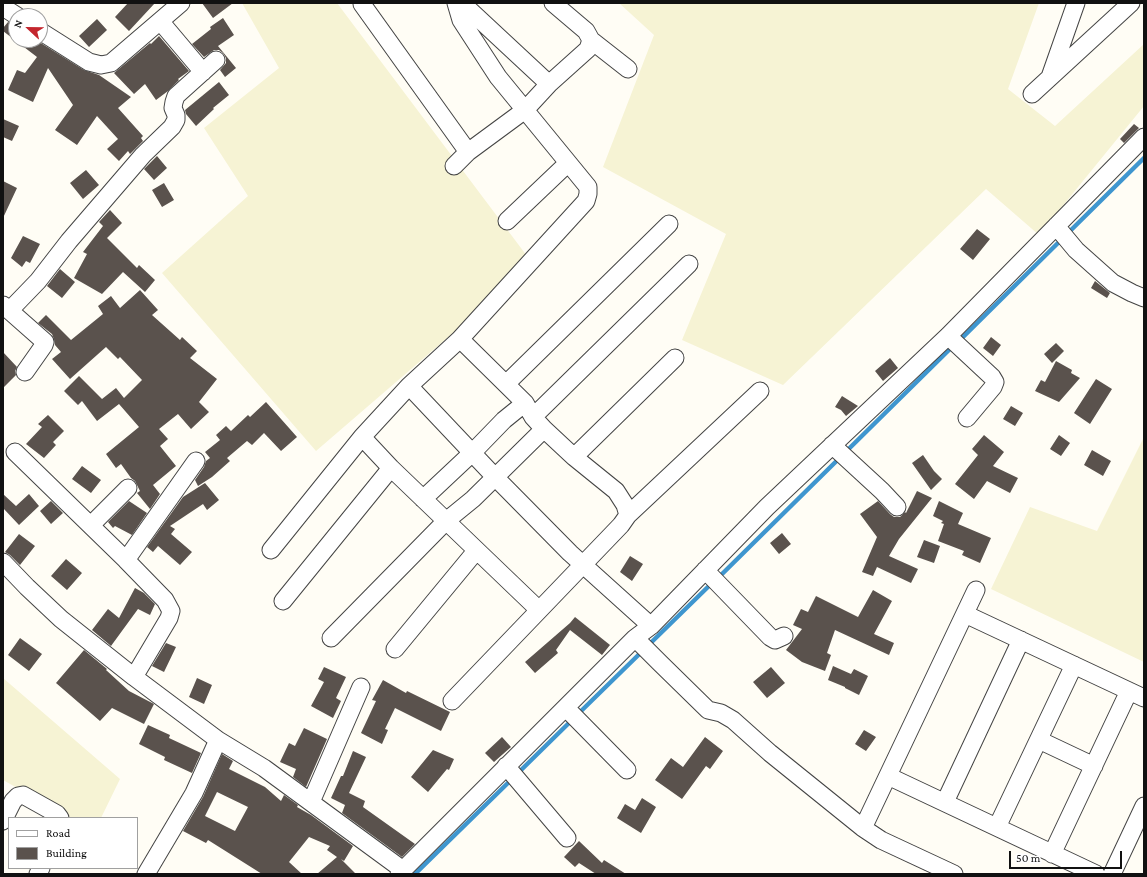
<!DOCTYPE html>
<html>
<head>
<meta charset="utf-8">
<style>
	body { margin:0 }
	#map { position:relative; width:1147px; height:877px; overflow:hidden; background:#fffdf5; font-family:"Crimson Pro",serif }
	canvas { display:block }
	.frame { position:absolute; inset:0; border:4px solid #111; pointer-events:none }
	.legend { position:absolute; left:8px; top:817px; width:130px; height:52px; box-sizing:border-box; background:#fff; border:1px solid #a0a0a0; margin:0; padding:5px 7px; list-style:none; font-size:12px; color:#111 }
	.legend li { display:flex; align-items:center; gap:8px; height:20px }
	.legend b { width:20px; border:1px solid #a0a0a0 }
	.north { position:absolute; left:8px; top:8px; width:40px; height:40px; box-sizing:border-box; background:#fff; border:1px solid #a0a0a0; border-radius:50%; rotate:292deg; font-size:11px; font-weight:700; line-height:16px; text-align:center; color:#111 }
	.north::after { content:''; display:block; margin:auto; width:14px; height:18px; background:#c4262e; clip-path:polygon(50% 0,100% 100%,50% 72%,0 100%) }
	.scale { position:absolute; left:1009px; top:851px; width:113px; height:18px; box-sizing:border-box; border:2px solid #111; border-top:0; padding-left:5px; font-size:12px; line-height:14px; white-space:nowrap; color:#111; -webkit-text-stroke:3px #fff; paint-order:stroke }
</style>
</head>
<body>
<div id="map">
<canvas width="1147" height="877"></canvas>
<div class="frame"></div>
<ul class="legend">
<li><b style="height:5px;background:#fff"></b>Road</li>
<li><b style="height:11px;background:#5a524d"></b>Building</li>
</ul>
<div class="north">N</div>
<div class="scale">50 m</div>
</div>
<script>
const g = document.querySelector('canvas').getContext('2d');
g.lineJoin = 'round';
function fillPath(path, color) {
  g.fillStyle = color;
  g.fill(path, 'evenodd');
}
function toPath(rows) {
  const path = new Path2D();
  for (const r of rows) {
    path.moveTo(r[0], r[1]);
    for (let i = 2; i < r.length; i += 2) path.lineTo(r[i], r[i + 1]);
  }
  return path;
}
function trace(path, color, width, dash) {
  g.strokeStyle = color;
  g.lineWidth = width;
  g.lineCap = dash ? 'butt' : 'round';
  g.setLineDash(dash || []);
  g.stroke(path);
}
fillPath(toPath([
	[242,3,337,3,533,264,316,451,162,273,248,196,204,128,279,68],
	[619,3,1039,3,1008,89,1055,126,1144,44,1144,106,1039,235,986,189,783,385,682,340,726,234,603,167,654,35],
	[1144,437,1144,662,991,589,1030,507,1097,531],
	[3,678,120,779,101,818,71,818,3,780]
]), '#f6f3d4');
trace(toPath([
	[1067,234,1144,158],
	[959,341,1062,239],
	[718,578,953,346],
	[577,715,712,583],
	[517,774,572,720],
	[415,874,512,779]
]), '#3f96cf', 4.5);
fillPath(toPath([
	[128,3,155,3,129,31,115,17],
	[202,3,233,3,213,18],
	[223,18,234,35,218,46,236,68,225,77,220,70,226,63,226,58,223,53,219,50,214,50,204,57,192,44,211,29,210,27],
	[97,19,107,30,89,47,79,36],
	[8,22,16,26,16,40,36,40,84,70,99,75,131,97,118,108,143,136,141,138,143,141,130,154,128,151,119,161,107,149,118,139,97,116,77,145,55,130,73,105,48,68,33,102,8,90,17,70,25,73,37,57,3,31,3,28],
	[159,36,189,71,178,79,179,80,168,91,156,100,145,84,134,94,114,73,150,43,151,44],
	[219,82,229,95,213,108,214,109,196,126,186,114,185,110],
	[3,119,19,126,12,141,3,137],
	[1134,124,1139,128,1124,143,1120,139],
	[157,156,167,168,154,180,144,169],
	[86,170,99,185,83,199,70,183],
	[3,181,17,188,3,218],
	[164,183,174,200,162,207,152,190],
	[110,210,122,223,107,238,137,268,139,265,155,280,145,292,123,272,102,294,74,278,87,254,83,252,103,226,99,222],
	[977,229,990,239,973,260,960,249],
	[23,236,40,244,30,263,26,261,22,267,11,258],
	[60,269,75,282,62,298,47,286],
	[1095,281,1110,293,1107,298,1091,288],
	[140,290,158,310,152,315,180,340,182,337,197,351,190,358,217,379,199,402,209,412,191,429,178,414,159,429,168,439,160,446,176,466,153,485,160,494,150,509,137,493,140,491,135,481,131,478,121,464,116,468,106,454,139,427,119,404,97,421,82,401,78,405,64,391,79,376,102,399,116,388,124,398,142,380,120,357,118,359,106,347,70,379,52,359,61,352,55,345,54,339,52,334,38,323,46,315,71,340,103,314,98,306,111,296,120,308],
	[991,337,1001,345,993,356,983,348],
	[1056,343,1064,351,1052,363,1044,354],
	[3,352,17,367,15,371,16,375,3,388],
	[890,358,898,368,883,381,875,371],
	[1056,361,1072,370,1071,373,1080,378,1059,402,1035,391,1041,380,1045,382],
	[1096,379,1112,389,1090,424,1074,413],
	[842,396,858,406,846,416,841,410,835,407],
	[266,402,297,437,281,451,264,433,252,445,247,441,227,458,230,461,212,477,198,486,195,480,204,467,206,461,210,458,205,452,220,440,216,435,226,426,231,431,248,415,250,417],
	[1011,406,1023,413,1015,426,1003,419],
	[48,415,64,431,53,442,56,445,44,458,26,444,42,427,38,424],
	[984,435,1004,452,993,466,1018,478,1010,493,987,481,974,499,955,484,978,455,972,449],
	[1059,435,1070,443,1061,456,1050,449],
	[1092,450,1111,461,1103,476,1084,465],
	[923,455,934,471,942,479,931,490,912,463],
	[82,466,101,480,91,493,72,479],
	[205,483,219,500,207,510,203,504,170,526,175,529,171,534,192,552,180,565,158,546,153,552,147,547,183,497],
	[917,491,932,498,899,539,889,556,918,569,911,583,877,567,873,576,862,572,877,537,860,514,878,501,890,514,894,517,900,517,905,512,906,513],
	[3,494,16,506,29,494,39,506,19,525,3,508],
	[51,501,63,513,51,524,40,511],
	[129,501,147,513,132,535,115,526,113,528,108,522],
	[939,501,963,513,958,524,991,538,980,563,962,555,964,551,938,541,944,524,941,523,943,521,933,516],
	[782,533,791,544,779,554,770,543],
	[19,534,35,546,20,565,10,555,5,552],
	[924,540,940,546,934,563,917,557],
	[630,556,643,564,632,581,620,572],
	[66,559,82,573,67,590,51,576],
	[135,588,144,593,155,604,150,615,138,609,111,646,92,630,108,609,119,618],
	[873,590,892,601,874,634,894,643,889,655,835,630,827,653,831,655,825,671,802,662,786,650,802,629,793,625,801,609,808,612,816,596,858,617],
	[575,617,610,645,602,655,570,630,556,650,558,653,535,673,525,662,570,623],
	[20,638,42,654,29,671,8,655],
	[166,643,176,647,164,672,152,666],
	[84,650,107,669,106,670,129,691,154,704,144,724,112,708,100,721,56,683],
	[833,666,851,674,854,669,868,676,859,695,845,688,845,687,828,680],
	[324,667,346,677,336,698,341,701,333,718,311,706,324,682,318,679],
	[771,667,785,683,767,698,753,682],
	[197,678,212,685,204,704,189,697],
	[383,680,406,693,407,691,450,712,441,731,395,708,385,729,388,730,382,744,361,733,376,701,372,700],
	[148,725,170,735,169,738,201,753,192,773,164,760,165,757,139,744],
	[304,728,327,739,306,787,293,777,296,769,280,762,289,743,295,746],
	[864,730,876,737,866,751,855,744],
	[502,737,511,747,494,762,485,753],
	[705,737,723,751,710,769,706,766,682,799,655,780,671,758,683,767],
	[433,750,454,759,449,770,447,769,428,792,411,777],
	[353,751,366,757,349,793,365,801,363,807,415,844,402,857,342,813,345,805,331,798,341,776,343,776],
	[222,754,233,761,229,769,265,787,281,801,284,795,298,805,297,807,311,815,353,846,344,861,341,859,356,874,317,874,337,857,327,850,330,846,309,837,289,862,302,874,262,874,208,840,206,843,183,831,203,797],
	[217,792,248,807,235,831,205,816],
	[642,798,656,807,641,833,617,818,625,804,635,810],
	[579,841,602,863,604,860,626,874,596,874,579,863,575,867,564,857]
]), '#5a524d');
const minor = toPath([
	[456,3,461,20,498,77,588,187,588,194,586,201,460,339],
	[462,3,549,84],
	[362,4,468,152],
	[3,7,17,16],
	[160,21,203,72],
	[40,31,89,62,101,65,111,63,181,3],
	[591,40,628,69],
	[1050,77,1076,3],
	[1032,94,1131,3],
	[454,166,468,152,525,110,549,84,588,49,591,40,586,31,553,3],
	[507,221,568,163],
	[1056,226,1076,250,1113,283,1132,293,1144,298],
	[3,305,45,342,44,345,25,372],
	[10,310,38,281,69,241,143,155,172,127,176,120,176,115,173,108,174,102,176,96,216,60],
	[948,336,992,377,995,382,993,387,967,418],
	[506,384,669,224],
	[409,386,460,339,525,403,533,417,544,429,574,457,616,491,625,505,628,515,621,525,452,701],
	[533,417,689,264],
	[362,437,391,468,539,610],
	[832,445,882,491,897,507],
	[15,452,126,560],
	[574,457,675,358],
	[423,499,472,453,504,420,525,403],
	[628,515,760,391],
	[91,525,128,488],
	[271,550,362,437,409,386,495,477,570,553,651,626],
	[3,562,27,587,61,619,134,677,218,740,264,768,403,870],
	[705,570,770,637,775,640,784,636],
	[283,601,391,468],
	[965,614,1144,698],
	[331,638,446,521,473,499,544,429],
	[635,638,660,663,708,710,721,713,733,720,770,753,863,828,881,840,954,874],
	[395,649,476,551],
	[134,677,169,618,171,611,165,600,126,560,196,461],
	[566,708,627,770],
	[1039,740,1094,766],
	[506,766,567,838],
	[888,776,1096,874],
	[311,802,361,687],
	[945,802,1021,640],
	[3,821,13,801,18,796,23,795,57,814,60,818],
	[997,827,1074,665],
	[863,828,976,590],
	[1052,854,1129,691],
	[38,874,41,868],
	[146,874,194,793,218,740],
	[399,874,635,638,651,626,767,507,948,336,1144,137],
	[1112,874,1144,806]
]);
trace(minor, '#444', 19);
trace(minor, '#fff', 17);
</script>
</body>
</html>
